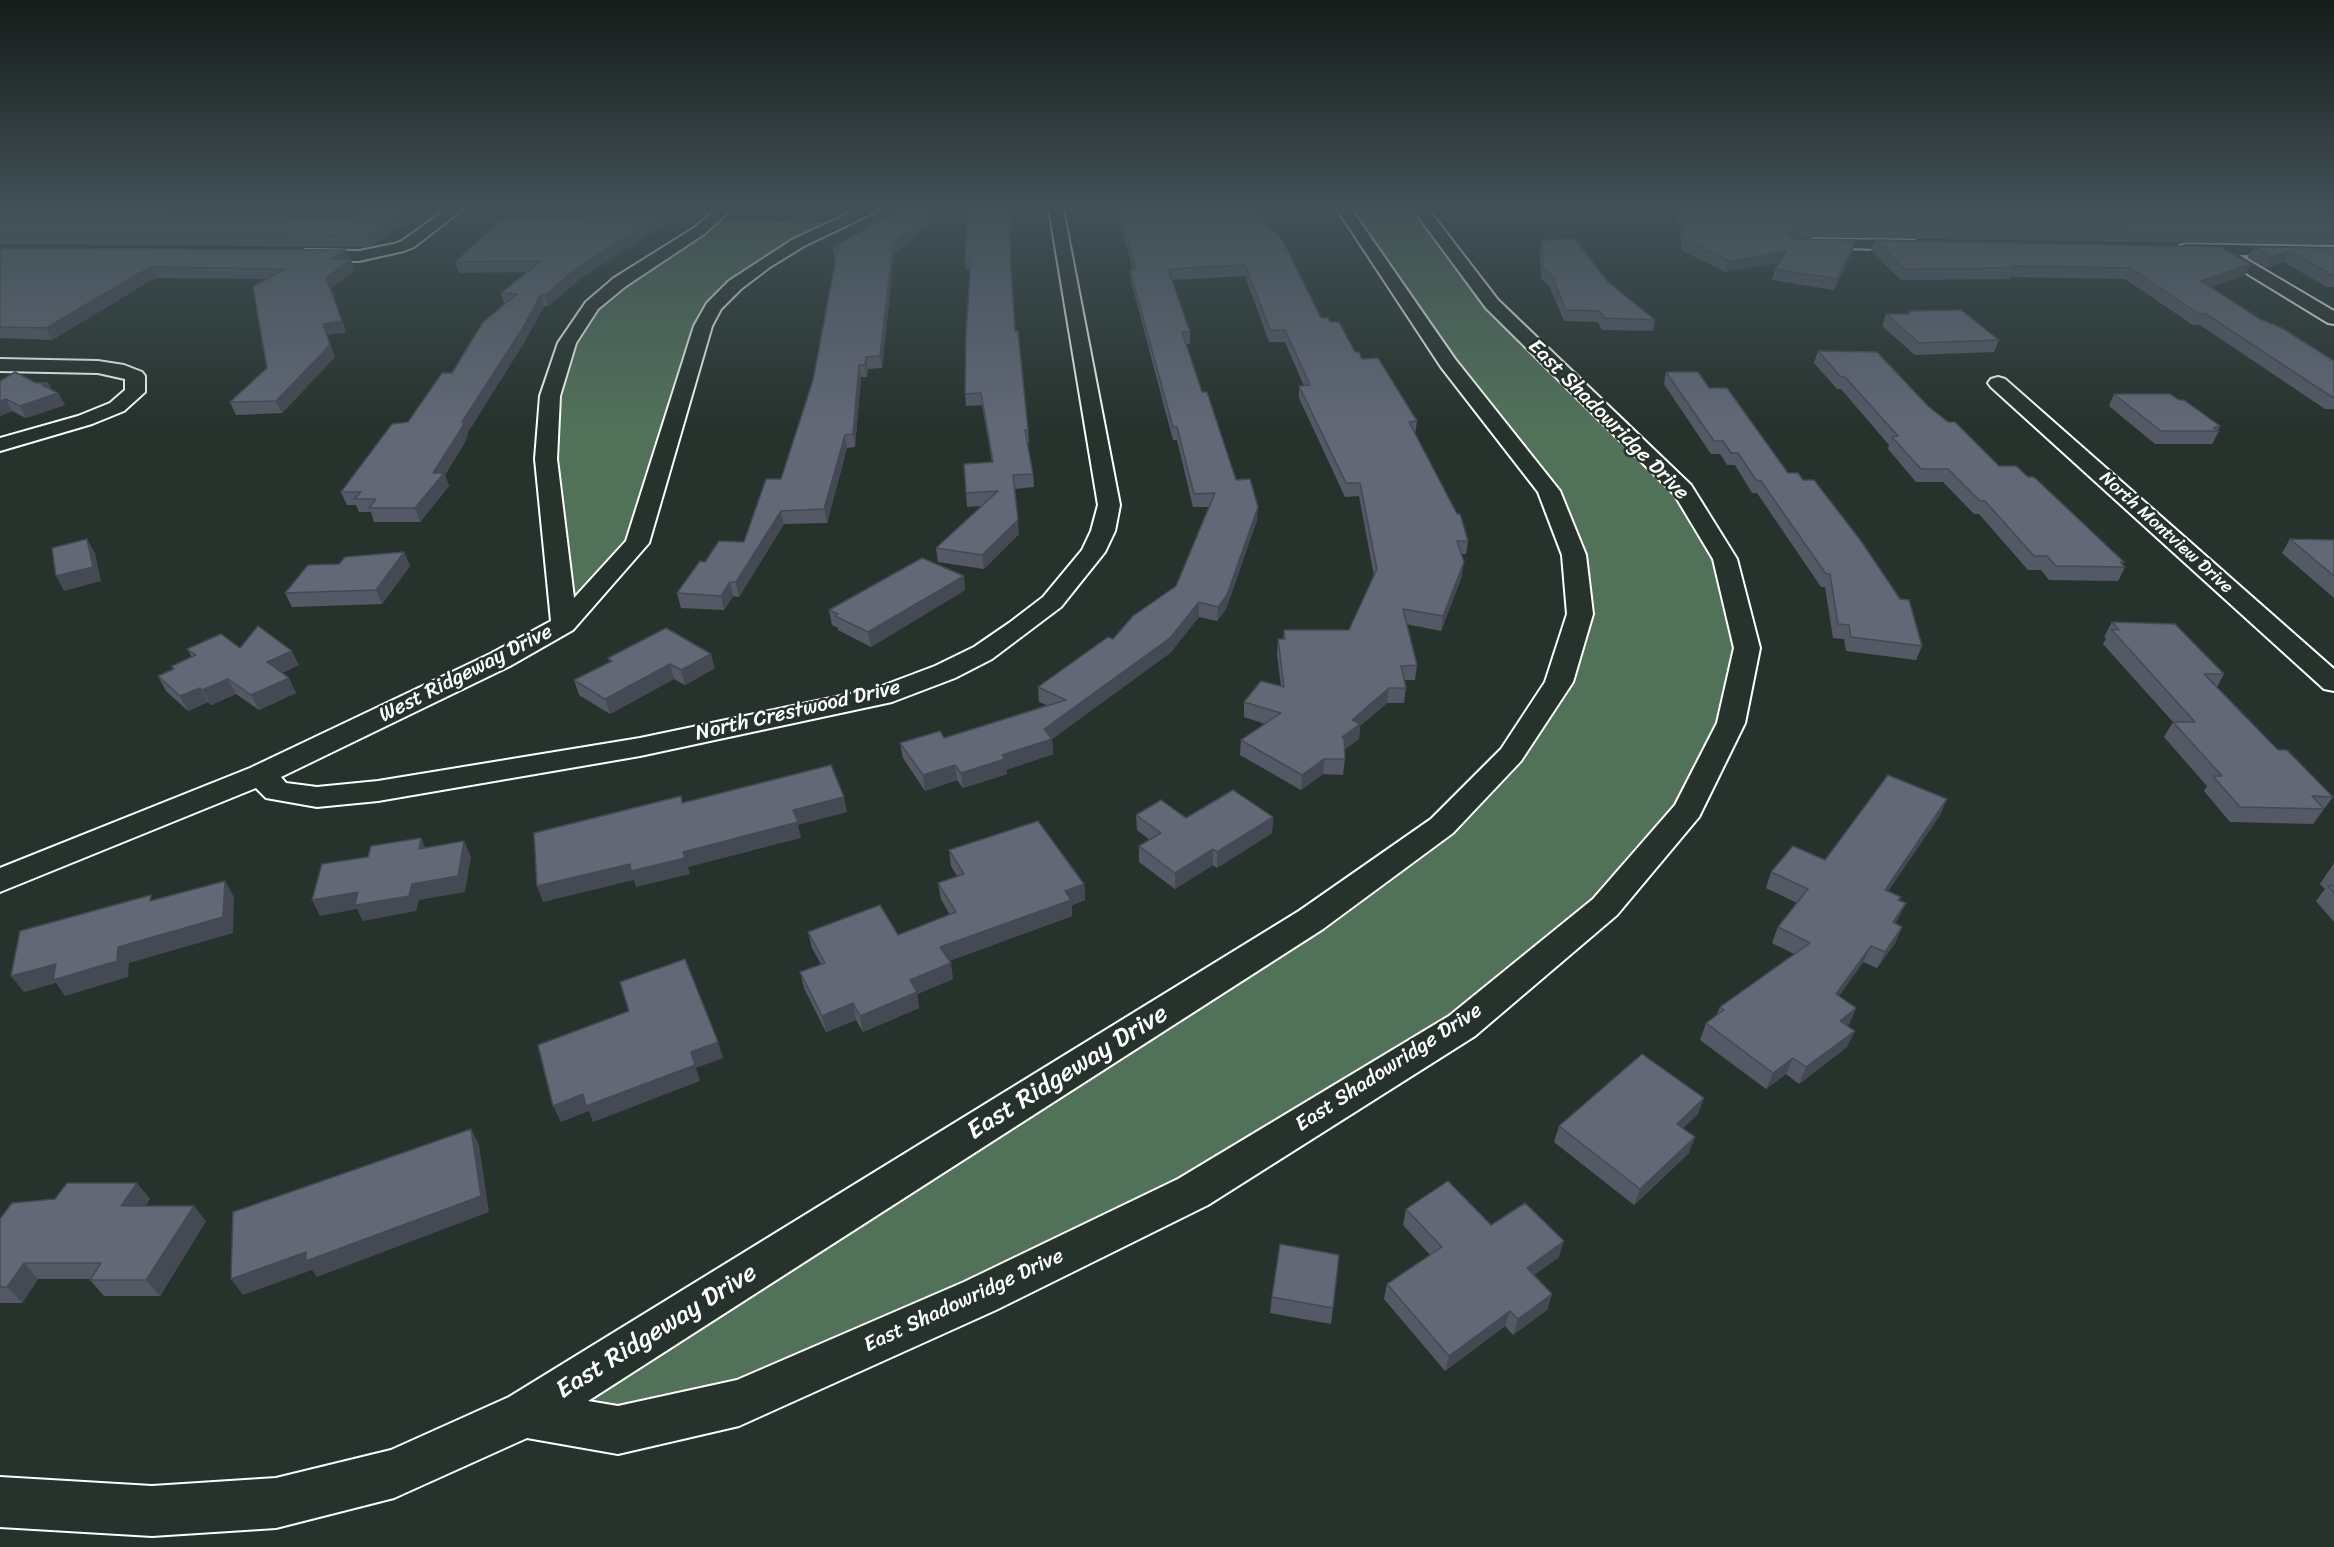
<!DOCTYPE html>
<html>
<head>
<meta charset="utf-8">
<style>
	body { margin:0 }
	canvas { display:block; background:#26332d }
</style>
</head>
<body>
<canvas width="2334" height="1547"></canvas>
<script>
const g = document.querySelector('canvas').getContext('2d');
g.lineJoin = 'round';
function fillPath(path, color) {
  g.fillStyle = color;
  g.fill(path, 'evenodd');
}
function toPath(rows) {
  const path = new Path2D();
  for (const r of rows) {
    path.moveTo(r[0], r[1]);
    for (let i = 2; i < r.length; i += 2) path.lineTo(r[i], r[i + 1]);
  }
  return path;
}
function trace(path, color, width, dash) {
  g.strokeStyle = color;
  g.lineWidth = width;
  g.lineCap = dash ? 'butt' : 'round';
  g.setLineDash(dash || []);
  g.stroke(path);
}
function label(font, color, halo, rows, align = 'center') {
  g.font = font + ' Sriracha,sans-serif';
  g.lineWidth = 5;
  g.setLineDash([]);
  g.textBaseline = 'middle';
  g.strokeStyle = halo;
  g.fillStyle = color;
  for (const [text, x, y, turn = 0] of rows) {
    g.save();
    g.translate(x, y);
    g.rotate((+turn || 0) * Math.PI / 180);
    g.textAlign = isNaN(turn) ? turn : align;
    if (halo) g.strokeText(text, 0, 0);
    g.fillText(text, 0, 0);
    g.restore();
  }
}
fillPath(toPath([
	[1344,209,1420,209,1492,304,1683,490,1725,559,1747,648,1688,810,1462,1026,1193,1192,739,1403,526,1414,1311,920,1511,755,1580,614,1549,491,1448,363],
	[712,221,841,223,798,243,713,307,637,543,564,624,550,396,592,306]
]), '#527159');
const street = toPath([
	[447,209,463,209,414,247,404,251,359,261,306,260,298,255,306,250,359,251,394,244,402,241,447,209],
	[716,209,732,209,704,234,626,286,598,309,576,343,560,396,557,459,574,598,626,541,694,326,707,303,729,281,792,240,858,209,877,209,875,212,804,246,770,267,741,289,721,309,712,326,649,543,573,630,510,666,281,777,286,783,317,787,378,781,640,738,874,689,935,666,974,647,1009,623,1043,597,1082,550,1091,531,1098,505,1049,209,1063,209,1120,505,1115,531,1105,552,1061,607,992,659,955,678,892,702,640,756,378,801,317,807,266,798,256,788,0,892,0,868,250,768,490,654,551,621,535,459,540,396,558,343,586,302,614,278,694,228,716,209],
	[1337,209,1351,209,1455,359,1560,491,1586,555,1593,614,1573,682,1521,761,1453,833,1323,929,588,1401,618,1406,737,1380,964,1282,1178,1179,1449,1016,1593,899,1675,805,1717,723,1734,648,1713,559,1674,494,1486,308,1413,209,1428,209,1498,300,1691,485,1737,559,1760,648,1745,723,1699,817,1617,915,1475,1036,1208,1205,996,1310,739,1426,618,1454,527,1438,394,1498,276,1528,152,1536,0,1527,0,1477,152,1486,276,1478,391,1450,509,1397,1299,911,1431,819,1501,749,1545,682,1567,614,1562,555,1538,492,1441,367,1337,209],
	[1814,239,1913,240,1921,245,1913,250,1808,247,1806,244,1808,241,1814,239],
	[2186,244,2334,247,2334,257,2239,255,2334,311,2334,324,2328,323,2215,254,2180,252,2178,249,2180,246,2186,244],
	[0,359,98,361,124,365,142,372,145,376,145,392,124,411,92,424,0,451,0,438,78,416,110,403,125,390,125,379,98,373,0,371,0,359],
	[1998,377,2005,379,2334,669,2334,691,2324,689,1991,387,1988,383,1991,379,1998,377]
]);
trace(street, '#fff', 4);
fillPath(street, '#26332d');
fillPath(toPath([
	[0,209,200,209,191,215,347,218,363,209,427,209,371,247,0,244],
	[902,209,945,209,946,213,894,254,882,368,868,369,867,377,861,377,855,447,847,448,827,523,784,524,739,597,733,596,724,610,681,608,677,593,705,562,744,542,781,479,813,380,836,258,834,257,833,247],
	[968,209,1012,209,1013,230,1009,230,1015,331,1028,430,1029,443,1027,443,1033,474,1034,487,1014,489,1019,534,984,569,938,562,936,548,982,506,967,507,966,493,992,462,982,405,966,406,965,394,970,270,966,270,965,259],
	[1119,209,1254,209,1321,318,1330,322,1355,352,1362,359,1417,421,1415,434,1468,541,1466,554,1462,554,1462,576,1441,631,1406,624,1417,665,1415,680,1404,680,1406,688,1404,703,1387,703,1360,726,1359,739,1345,749,1345,759,1343,775,1323,774,1301,790,1240,755,1241,740,1265,724,1244,717,1244,702,1281,686,1277,654,1278,639,1283,639,1284,630,1349,630,1374,576,1359,496,1345,497,1299,398,1299,386,1304,386,1285,342,1269,342,1245,276,1172,280,1190,332,1190,344,1186,344,1202,392,1236,480,1257,520,1226,609,1217,621,1199,617,1170,653,1052,739,1053,754,1006,770,1007,774,963,788,957,780,925,791,903,758,900,743,944,738,1047,705,1039,702,1038,687,1113,639,1176,586,1209,507,1193,507,1177,440,1173,440,1131,281,1130,270,1133,269,1119,219],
	[1677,209,2334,209,2334,245,1796,237,1792,238,1853,250,1834,290,1772,280,1775,269,1779,263,1726,272,1682,251],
	[662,214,665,224,580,279,548,306,544,306,525,341,468,432,468,434,465,442,445,475,449,486,420,522,374,522,371,512,359,512,356,505,347,505,341,492,408,422,452,373,504,304,501,293,527,272,459,273,455,262],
	[1542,240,1608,282,1655,320,1653,331,1602,330,1598,322,1564,321,1551,290,1551,288,1541,279,1540,250],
	[1874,240,2251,264,2245,275,2211,287,2260,319,2334,361,2334,409,2325,409,2200,325,2193,325,2125,279,2010,277,2010,279,1901,280,1871,251],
	[2254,247,2334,248,2334,287,2327,287,2284,262,2266,268,2248,257],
	[0,248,349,260,355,270,331,288,346,332,327,335,335,357,282,413,236,415,230,402,267,368,266,279,155,278,52,340,0,338],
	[1909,311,1999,340,1994,352,1915,355,1882,326,1886,314,1908,314],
	[1818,351,1928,406,1999,466,2028,477,2124,562,2122,564,2125,567,2118,581,2049,580,2041,570,2028,570,1979,514,1974,514,1943,482,1916,482,1888,449,1889,445,1841,389,1837,389,1814,363],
	[1666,372,1709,388,1788,473,1922,646,1916,660,1846,651,1844,639,1833,638,1825,587,1821,587,1757,493,1752,493,1735,465,1727,465,1720,454,1711,454,1664,384],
	[0,381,48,383,52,390,58,393,65,405,26,418,12,411,0,416],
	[2114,394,2220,426,2218,430,2219,431,2212,444,2155,444,2109,406],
	[2290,539,2334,540,2334,598,2282,553],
	[404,552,410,566,382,604,292,607,285,593,339,564],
	[965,590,871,647,838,630,838,628,832,625,829,610],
	[2112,622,2224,674,2217,687,2278,750,2333,797,2313,824,2230,822,2204,791,2207,786,2164,737,2173,722,2103,644,2106,638,2104,637],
	[240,648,299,665,282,673,296,693,259,710,236,694,211,705,208,702,188,711,166,691,158,676,173,669,172,666,192,657,187,649],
	[608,658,715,668,685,685,674,679,610,714,579,695,574,680,610,662],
	[1947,799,1940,815,1888,891,1901,897,1899,900,1898,919,1895,924,1902,927,1895,943,1877,968,1863,962,1839,996,1856,1008,1849,1024,1847,1025,1847,1047,1799,1084,1786,1074,1766,1089,1700,1040,1706,1023,1716,1016,1720,1007,1794,954,1772,943,1778,927,1797,903,1766,888,1771,872,1825,860],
	[1136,815,1186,818,1273,817,1272,833,1217,868,1213,865,1175,889,1139,862,1139,846,1150,840,1137,830],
	[949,850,1084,884,1085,900,1072,905,1072,916,949,961,953,979,917,994,919,1008,863,1032,856,1020,826,1032,804,988,800,972,821,964,812,948,808,932,898,935,950,915,941,899,938,883,957,876,951,866],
	[2334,863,2334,922,2316,901,2325,889,2320,884],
	[1698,1114,1683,1128,1689,1153,1634,1205,1554,1142,1559,1126],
	[150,1199,145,1206,206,1221,160,1296,104,1296,90,1280,90,1279,38,1279,22,1303,0,1303,0,1219],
	[1406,1209,1491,1225,1559,1257,1534,1275,1552,1294,1547,1310,1513,1335,1505,1326,1445,1371,1384,1299,1387,1284,1430,1255,1403,1225],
	[1272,1297,1333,1308,1331,1324,1270,1313]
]), '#545965');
fillPath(toPath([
	[180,209,200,209,175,225,171,215],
	[408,209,427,209,371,247,367,236],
	[937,209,945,209,946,213,894,254,882,368,880,356,893,243],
	[662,214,665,224,580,279,548,306,545,295,577,268],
	[1799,226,1796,237,1788,240,1791,229],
	[1856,240,1853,250,1834,290,1837,279],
	[346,250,350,261,351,260,355,270,331,288,346,332,327,335,335,357,282,413,276,401,323,324,326,277,333,259],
	[1786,251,1783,262,1726,272,1729,261],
	[2290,251,2284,262,2266,268,2272,257],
	[2251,264,2245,275,2196,292,2201,281],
	[150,267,155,278,52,340,46,328],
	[541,294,544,306,525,341,468,432,468,434,465,442,445,475,449,486,420,522,415,508,433,473,462,422],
	[866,357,868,369,867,377,865,365],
	[859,365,861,377,855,447,853,434],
	[48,383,54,394,58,393,65,405,26,418,20,406,42,385],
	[6,399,12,411,0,416,0,401],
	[845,435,847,448,827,523,824,509],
	[1258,507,1257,520,1226,609,1217,621,1218,607],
	[781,511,784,524,739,597,736,582],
	[1018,520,1019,534,984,569,982,555],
	[87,539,95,553,101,581,64,591,56,576],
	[404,552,410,566,382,604,376,590],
	[1464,562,1462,576,1441,631,1443,616],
	[964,576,965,590,871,647,868,632],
	[730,582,733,596,724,610,721,596],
	[1199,602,1199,617,1170,653,1052,739,1053,754,1006,770,1007,774,963,788,961,773,1002,755,1044,729],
	[292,651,299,665,274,677,267,662],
	[711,654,715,668,685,685,681,670],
	[670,664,674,679,610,714,605,699],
	[289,678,296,693,259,710,251,695],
	[228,679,236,694,211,705,202,690],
	[200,688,208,702,188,711,180,696],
	[1389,688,1387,703,1360,726,1359,739,1340,752,1342,737,1352,720],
	[1324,759,1323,774,1301,790,1302,775],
	[955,765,957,780,925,791,923,775],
	[844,797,847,812,798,825,801,838,688,867,690,874,636,887,634,880,543,902,537,886,683,852,793,810],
	[1947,799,1940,815,1878,906,1885,890],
	[1273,817,1272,833,1217,868,1217,852],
	[421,838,428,854,419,849],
	[464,841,471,857,465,892,419,900,416,911,363,921,357,909,320,916,312,900,412,884],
	[1213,849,1213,865,1175,889,1175,873],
	[225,881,234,897,233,933,129,963,128,977,65,996,56,983,24,992,11,976,118,947],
	[1084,884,1085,900,1072,905,1072,916,943,963,940,947,1065,891],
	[1906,903,1898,919,1885,938,1893,922],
	[1902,927,1895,943,1877,968,1885,952],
	[1871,946,1863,962,1829,1010,1836,994],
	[951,963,953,979,917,994,919,1008,863,1032,860,1016,910,980],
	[853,1003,856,1020,826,1032,822,1016],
	[1856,1008,1849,1024,1833,1037,1840,1021],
	[1855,1031,1847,1047,1799,1084,1806,1067],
	[718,1042,723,1058,696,1068,700,1081,593,1122,589,1111,561,1122,553,1106],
	[1793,1058,1786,1074,1766,1089,1773,1073],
	[1704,1098,1698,1114,1671,1140,1677,1124],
	[471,1129,479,1145,489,1212,317,1277,312,1270,243,1295,231,1279,306,1252],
	[1695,1137,1689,1153,1634,1205,1640,1189],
	[137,1183,150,1199,135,1221,121,1206],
	[194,1206,206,1221,160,1296,146,1280],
	[1564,1241,1559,1257,1522,1283,1527,1268],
	[24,1263,38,1279,22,1303,7,1287],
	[1552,1294,1547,1310,1513,1335,1518,1319],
	[1510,1311,1505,1326,1445,1371,1449,1356]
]), '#454953');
const building = toPath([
	[0,209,180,209,171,215,347,218,363,209,408,209,367,236,0,234,0,209],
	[902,209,937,209,893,243,880,356,866,357,865,365,859,365,853,434,845,435,824,509,781,511,736,582,730,582,721,596,677,593,700,561,705,562,719,541,744,542,766,479,781,479,813,380,837,252,842,248,833,247,902,209],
	[968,209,1012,209,1012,219,1008,219,1015,331,1018,331,1028,430,1025,430,1033,474,1013,475,1018,520,982,555,936,548,998,491,966,493,964,464,993,462,981,393,965,394,966,334,971,259,965,259,968,209],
	[1119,209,1254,209,1283,241,1321,318,1328,318,1330,322,1339,322,1355,352,1359,352,1362,359,1378,358,1417,421,1409,422,1457,514,1460,514,1468,541,1457,541,1464,562,1443,616,1403,609,1417,665,1401,666,1406,688,1389,688,1352,720,1360,724,1342,737,1344,739,1345,759,1324,759,1302,775,1241,740,1281,713,1244,702,1261,681,1284,687,1278,639,1285,639,1284,630,1349,630,1377,569,1360,483,1346,483,1299,386,1310,385,1285,330,1270,330,1245,265,1168,269,1190,332,1182,332,1202,392,1207,392,1236,480,1250,479,1258,507,1227,595,1218,607,1199,602,1170,638,1044,729,1052,739,1002,755,1005,759,961,773,955,765,923,775,900,743,940,731,944,738,1066,700,1038,687,1108,637,1113,639,1133,616,1176,586,1215,493,1194,494,1177,427,1173,427,1130,270,1136,269,1119,209],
	[1680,209,2334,209,2334,234,1799,226,1791,229,1789,235,1793,239,1856,240,1837,279,1775,269,1786,251,1729,261,1684,240,1680,209],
	[662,214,577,268,545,295,541,294,522,329,462,422,464,422,461,429,433,473,444,473,415,508,369,508,376,499,354,499,361,492,341,492,392,424,408,422,442,373,452,373,483,322,517,294,501,293,541,261,455,262,501,220,662,214],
	[1575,239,1608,282,1655,320,1604,318,1600,311,1566,310,1553,279,1556,279,1543,268,1542,240,1575,239],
	[1874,240,2220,247,2251,264,2201,281,2260,319,2282,328,2334,361,2334,397,2332,397,2206,314,2199,314,2130,268,2012,266,2014,268,1904,269,1874,240],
	[2254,247,2334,248,2334,276,2290,251,2272,257,2254,247],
	[0,248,346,250,333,259,351,260,326,277,342,321,323,324,330,345,276,401,230,402,267,368,253,287,284,269,150,267,46,328,0,327,0,248],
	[1961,310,1999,340,1919,343,1886,314,1909,314,1909,311,1961,310],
	[1818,351,1877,352,1928,406,1948,422,1955,422,1999,466,2016,466,2028,477,2034,477,2124,562,2120,562,2125,567,2056,566,2047,556,2034,556,1985,501,1980,501,1948,469,1921,469,1892,437,1898,436,1845,377,1841,377,1818,351],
	[15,372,36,383,48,383,42,385,58,393,20,406,6,399,0,401,0,381,15,372],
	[1666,372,1698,372,1709,388,1727,388,1788,473,1798,473,1803,480,1814,480,1861,541,1900,599,1909,600,1922,646,1851,637,1849,625,1838,624,1830,574,1826,574,1761,481,1756,480,1738,453,1731,453,1723,441,1714,441,1666,372],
	[2114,394,2170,394,2179,400,2184,400,2220,426,2214,428,2219,431,2161,431,2114,394],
	[87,539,93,567,56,576,52,548,87,539],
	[2290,539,2334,540,2334,576,2290,539],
	[404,552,376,590,285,593,308,565,339,564,345,557,404,552],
	[922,558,964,576,868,632,835,616,838,614,829,610,922,558],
	[2112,622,2175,624,2224,674,2204,674,2278,750,2287,750,2333,797,2312,796,2324,809,2240,807,2213,776,2222,776,2173,722,2195,722,2111,629,2119,630,2112,622],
	[258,626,292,651,267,662,289,678,251,695,228,679,202,690,200,688,180,696,158,676,174,669,172,666,196,655,187,649,221,634,240,648,258,626],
	[666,628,711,654,681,670,670,664,605,699,574,680,612,661,608,658,666,628],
	[831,765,844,797,793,810,798,822,683,852,685,858,631,871,630,864,537,886,534,833,681,796,682,803,831,765],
	[1888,775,1947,799,1885,890,1901,897,1898,900,1906,903,1893,922,1902,927,1885,952,1871,946,1836,994,1856,1008,1840,1021,1855,1031,1806,1067,1793,1058,1773,1073,1706,1023,1724,1010,1720,1007,1810,943,1778,927,1808,889,1771,872,1793,846,1825,860,1888,775],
	[1233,790,1273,817,1217,852,1213,849,1175,873,1139,846,1161,833,1136,815,1161,800,1186,818,1233,790],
	[1038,821,1084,884,1065,891,1071,900,940,947,951,963,910,980,917,992,860,1016,853,1003,822,1016,800,972,825,963,808,932,880,905,898,935,956,912,938,883,964,874,949,850,1038,821],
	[421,838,419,849,464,841,458,876,412,884,409,896,355,905,358,892,312,900,322,864,368,857,371,846,421,838],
	[225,881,223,917,118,947,117,961,53,980,56,964,11,976,20,931,151,895,150,901,225,881],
	[2328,885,2334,886,2334,893,2328,885],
	[685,959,718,1042,691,1052,695,1065,586,1106,583,1094,553,1106,538,1045,629,1011,620,982,685,959],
	[1642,1054,1704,1098,1677,1124,1695,1137,1640,1189,1559,1126,1642,1054],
	[471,1129,481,1196,306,1261,306,1252,231,1279,233,1212,471,1129],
	[1448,1181,1491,1225,1525,1203,1564,1241,1527,1268,1552,1294,1518,1319,1510,1311,1449,1356,1387,1284,1442,1247,1406,1209,1448,1181],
	[67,1183,137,1183,121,1206,194,1206,146,1280,90,1280,101,1263,24,1263,7,1287,0,1287,0,1219,12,1203,55,1199,67,1183],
	[1280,1244,1339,1255,1333,1308,1272,1297,1280,1244]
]);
fillPath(building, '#626876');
trace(building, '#454953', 1.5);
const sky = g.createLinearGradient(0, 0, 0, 425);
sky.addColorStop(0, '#151c19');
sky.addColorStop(0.49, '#415057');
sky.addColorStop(1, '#41505700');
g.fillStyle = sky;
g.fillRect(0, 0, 2334, 425);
label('18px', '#fff', '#26332d', [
	["North Montview Drive",2166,533,42]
]);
label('21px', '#fff', '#26332d', [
	["East Shadowridge Drive",1608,420,45],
	["West Ridgeway Drive",466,674,-27],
	["North Crestwood Drive",798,711,-13],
	["East Shadowridge Drive",1389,1068,-33],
	["East Shadowridge Drive",964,1301,-25]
]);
label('26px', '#fff', '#26332d', [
	["East Ridgeway Drive",1068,1073,-32],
	["East Ridgeway Drive",657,1332,-32]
]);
</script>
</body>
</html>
